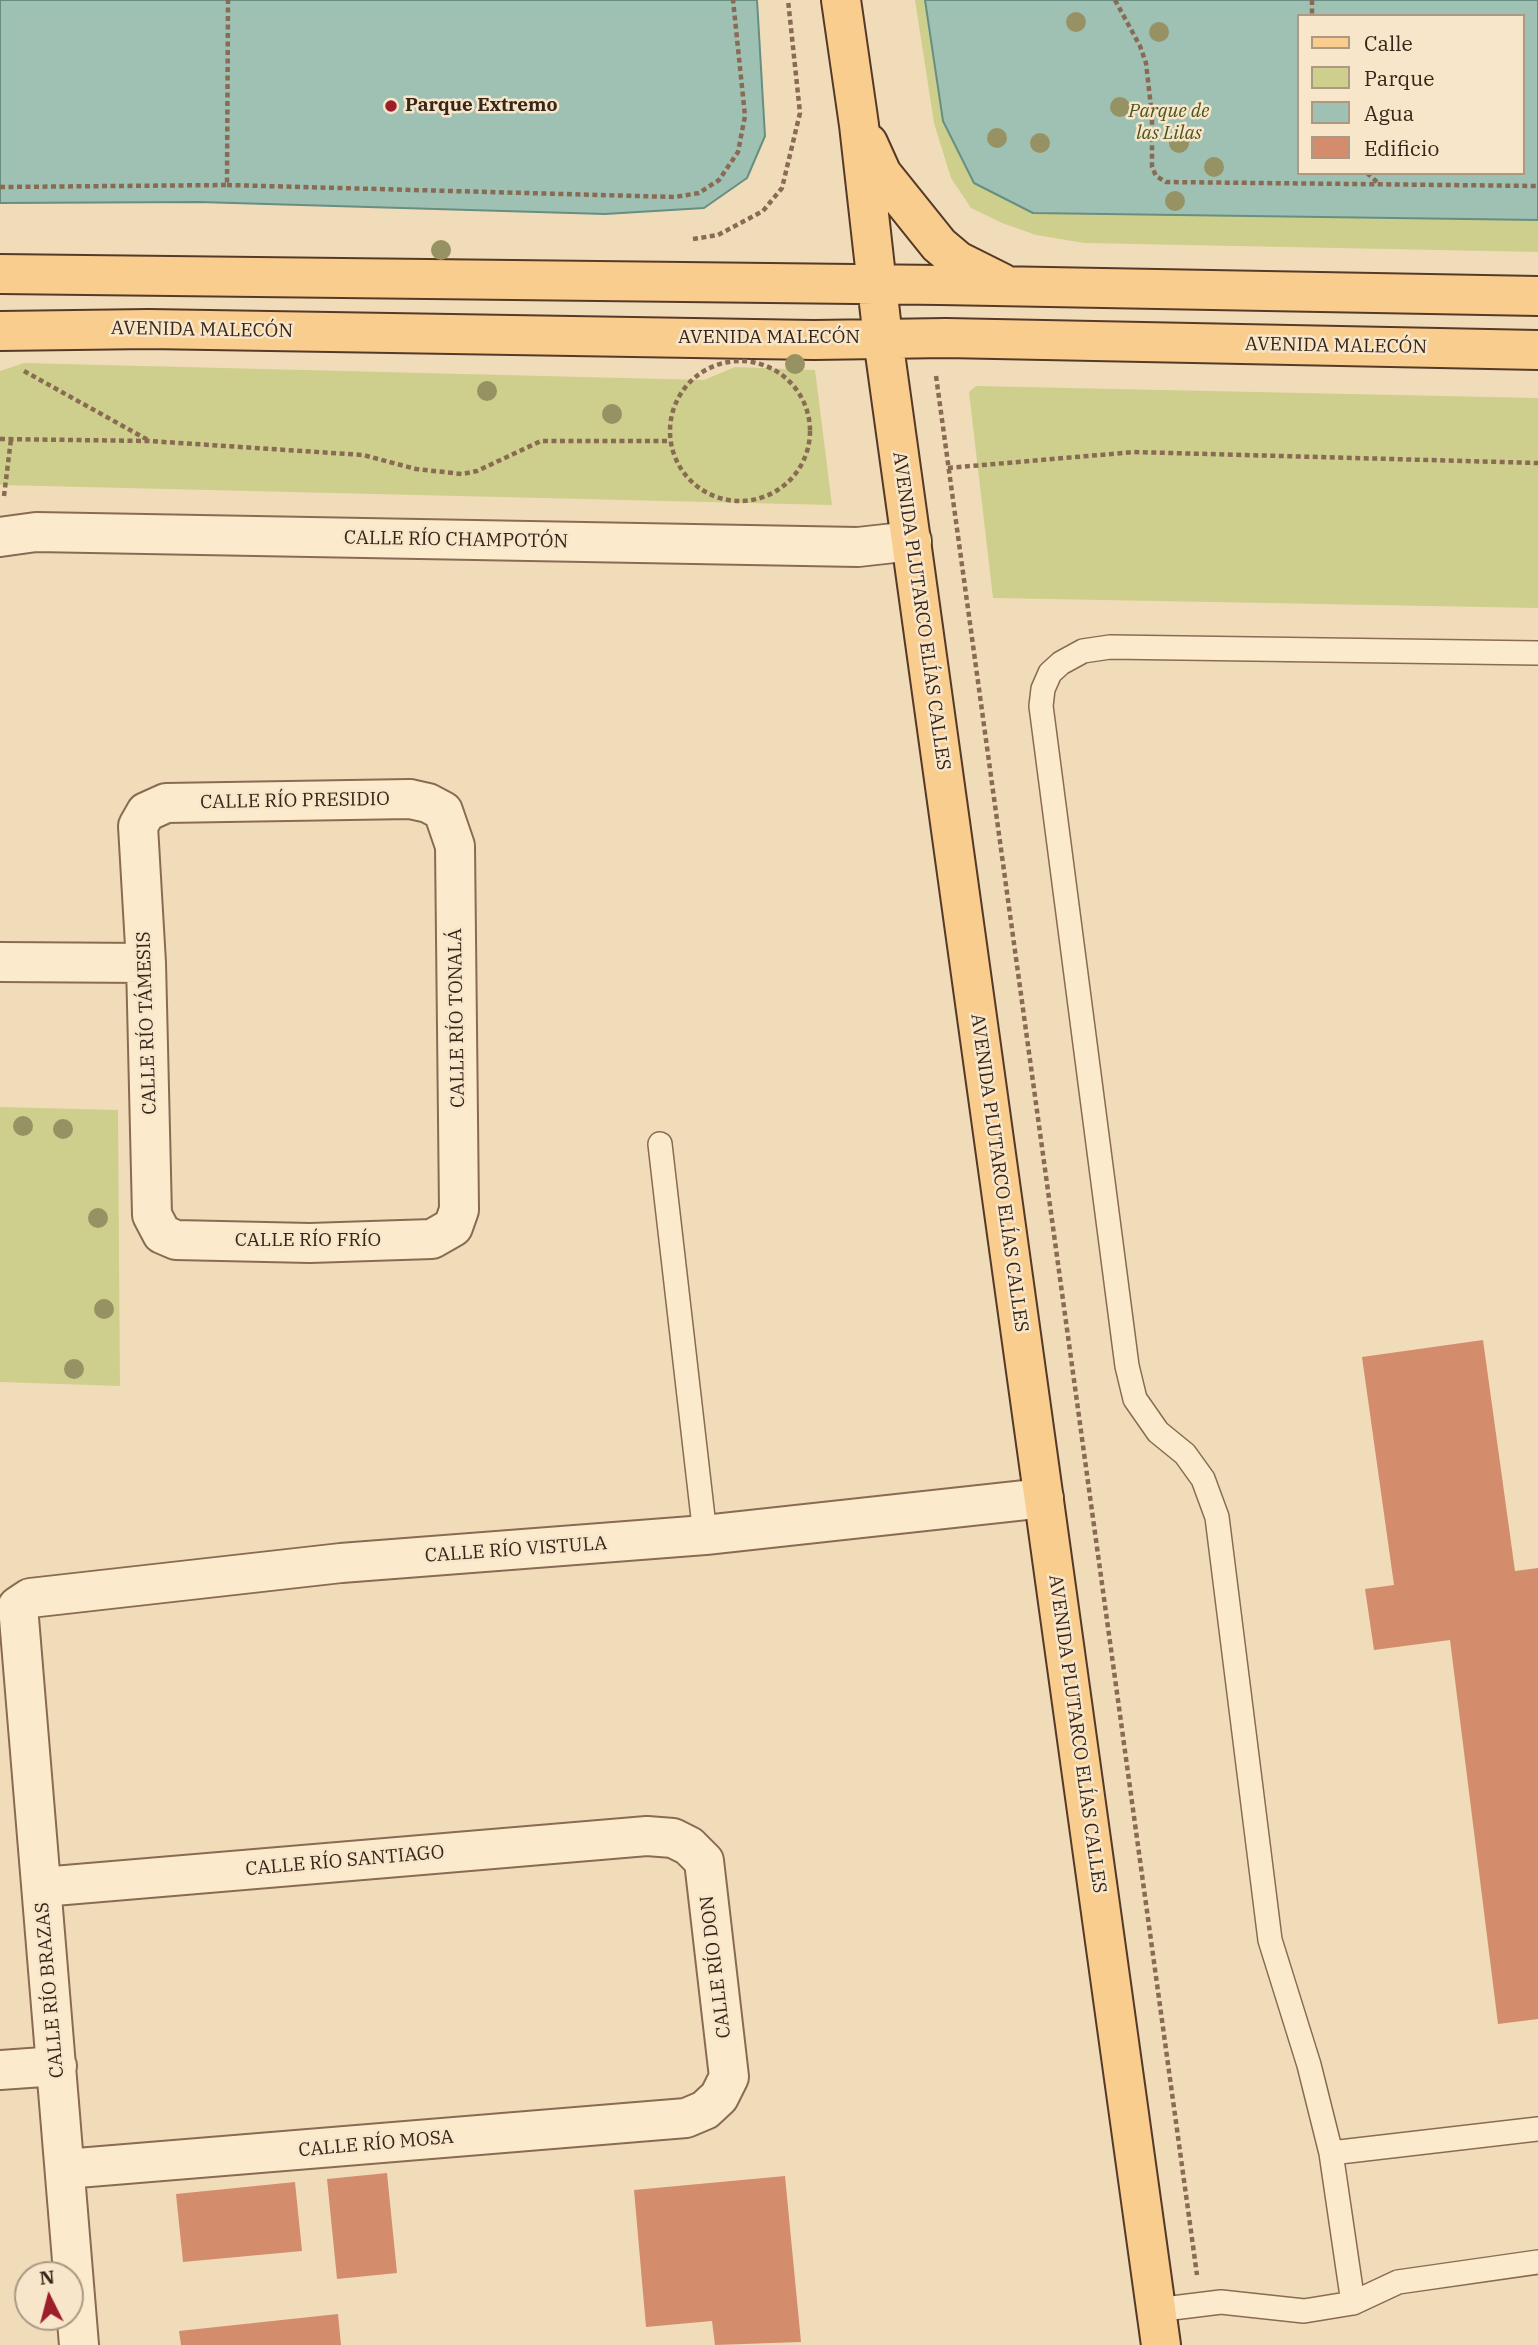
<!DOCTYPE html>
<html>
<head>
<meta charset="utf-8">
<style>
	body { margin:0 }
	#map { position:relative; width:1538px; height:2345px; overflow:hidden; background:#f1dcba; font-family:"IBM Plex Serif",serif }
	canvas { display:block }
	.legend { position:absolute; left:1297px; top:14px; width:228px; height:161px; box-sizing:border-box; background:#f8e6ca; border:2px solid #ab9983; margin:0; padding:9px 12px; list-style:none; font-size:21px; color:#372519 }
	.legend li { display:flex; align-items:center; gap:14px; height:35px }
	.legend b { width:35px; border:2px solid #ab9983 }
	.north { position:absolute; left:14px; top:2261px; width:70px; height:70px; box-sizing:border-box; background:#f8e6ca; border:2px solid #ab9983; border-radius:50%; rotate:354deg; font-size:19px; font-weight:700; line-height:28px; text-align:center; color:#372519 }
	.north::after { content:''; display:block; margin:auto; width:24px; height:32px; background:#9d1e2b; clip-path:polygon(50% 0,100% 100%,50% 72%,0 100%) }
</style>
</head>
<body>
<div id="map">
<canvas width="1538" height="2345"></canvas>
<ul class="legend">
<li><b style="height:9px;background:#f9cd8d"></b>Calle</li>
<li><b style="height:19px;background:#cecf8d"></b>Parque</li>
<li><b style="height:19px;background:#9fc1b4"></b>Agua</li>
<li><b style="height:19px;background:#d38d6c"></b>Edificio</li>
</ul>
<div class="north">N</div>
</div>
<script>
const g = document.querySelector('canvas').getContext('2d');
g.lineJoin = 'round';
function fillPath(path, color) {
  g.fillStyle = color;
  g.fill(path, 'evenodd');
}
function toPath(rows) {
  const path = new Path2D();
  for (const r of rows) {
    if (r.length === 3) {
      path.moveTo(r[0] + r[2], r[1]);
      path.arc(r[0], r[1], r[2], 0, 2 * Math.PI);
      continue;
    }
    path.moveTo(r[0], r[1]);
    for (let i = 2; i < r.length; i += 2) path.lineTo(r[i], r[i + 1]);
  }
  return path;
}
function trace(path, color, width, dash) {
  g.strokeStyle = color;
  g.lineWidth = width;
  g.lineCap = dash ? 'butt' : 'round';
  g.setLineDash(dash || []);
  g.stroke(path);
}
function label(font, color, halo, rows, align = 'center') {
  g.font = font + ' "IBM Plex Serif",serif';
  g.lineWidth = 5;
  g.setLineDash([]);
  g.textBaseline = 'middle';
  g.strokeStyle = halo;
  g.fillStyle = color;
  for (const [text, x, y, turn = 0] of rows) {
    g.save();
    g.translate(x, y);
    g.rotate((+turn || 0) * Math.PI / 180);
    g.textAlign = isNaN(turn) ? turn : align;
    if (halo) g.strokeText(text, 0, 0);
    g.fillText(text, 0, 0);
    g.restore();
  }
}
fillPath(toPath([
	[915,0,1538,0,1538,252,1084,243,1036,235,1002,223,971,208,951,178,934,123],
	[1298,16,1522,16,1522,173,1298,173],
	[24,363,704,380,735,367,815,370,832,505,0,485,0,371],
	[976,386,1538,398,1538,608,993,598,969,392],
	[0,1107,118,1110,120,1386,0,1382]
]), '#cecf8d');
const water = toPath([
	[0,0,757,0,765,136,747,178,704,208,605,214,199,202,0,203,0,0],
	[925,0,1538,0,1538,220,1033,213,974,183,943,121,925,0],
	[1298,16,1522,16,1522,173,1298,173,1298,16]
]);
fillPath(water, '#9fc1b4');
trace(water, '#668f81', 2);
fillPath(toPath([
	[1483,1340,1515,1571,1538,1568,1538,2019,1498,2024,1450,1640,1374,1650,1365,1589,1394,1585,1362,1357],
	[387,2173,397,2273,337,2279,327,2179],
	[785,2176,801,2342,715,2345,712,2321,646,2327,634,2190],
	[295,2182,302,2251,183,2262,176,2194],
	[338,2314,341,2345,181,2345,179,2331]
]), '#d38d6c');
const lane = toPath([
	[660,1144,705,1535],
	[1331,2153,1538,2129],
	[1353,2303,1331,2153,1309,2065,1270,1940,1217,1517,1203,1479,1185,1454,1158,1432,1135,1399,1127,1366,1041,706,1043,689,1050,673,1061,663,1083,651,1110,647,1538,653],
	[1156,2310,1221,2302,1304,2311,1353,2303,1398,2282,1538,2262]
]);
const street = toPath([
	[0,537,36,532,858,547,912,541],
	[410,799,428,803,443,811,455,846,459,1210,453,1227,432,1239,310,1243,176,1240,162,1234,152,1215,146,963,138,826,146,812,166,803,410,799],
	[0,962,146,963],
	[42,1887,647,1836,673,1838,689,1846,704,1861,729,2077,719,2097,705,2110,686,2118,65,2169],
	[0,2070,57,2066],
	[79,2345,18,1606,30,1598,341,1563,705,1535,1044,1498]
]);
const primary = toPath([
	[841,0,859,125,883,339,1161,2345],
	[868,143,882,174,939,245,958,261,1002,283],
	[0,274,940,285,1538,296],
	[0,331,149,329,814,340,946,338,1538,350]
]);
trace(lane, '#896b53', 26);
trace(street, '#896b53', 42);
trace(primary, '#563928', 42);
trace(toPath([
	[1115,0,1140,46,1146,63,1152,116,1152,167,1156,176,1166,182,1538,186],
	[1312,0,1312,16],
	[1367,173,1377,182],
	[227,185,675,197,699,193,719,180,738,152,745,116,733,0],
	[0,187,227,185,228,0],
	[693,239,718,235,763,211,782,188,800,113,788,0],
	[740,431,70],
	[24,371,148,440],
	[936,376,1197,2275],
	[0,439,149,441,363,455,416,469,462,474,477,471,541,441,669,441],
	[948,468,1134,452,1538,463],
	[4,496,11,439]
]), '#896b53', 4.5, [5, 3.5]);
trace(lane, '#fceacd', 23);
trace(street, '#fceacd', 38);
trace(primary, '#f9cd8d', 38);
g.fillStyle = '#969264';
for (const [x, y] of [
	[1076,22],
	[1159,32],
	[1120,107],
	[997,138],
	[1040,143],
	[1179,143],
	[1214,167],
	[1175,201],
	[441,250],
	[795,364],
	[487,391],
	[612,414],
	[23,1126],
	[63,1129],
	[98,1218],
	[104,1309],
	[74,1369]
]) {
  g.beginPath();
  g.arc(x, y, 10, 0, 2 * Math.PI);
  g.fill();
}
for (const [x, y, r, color] of [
	[391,106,7,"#9d1e2b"]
]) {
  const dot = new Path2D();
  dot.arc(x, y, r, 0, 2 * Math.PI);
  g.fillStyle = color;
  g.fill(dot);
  trace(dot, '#f8e6ca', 2.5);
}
label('bold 19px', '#372519', '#f8e6ca', [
	["Parque Extremo",405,106]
], 'left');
label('italic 19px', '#4c551e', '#f8e6ca', [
	["Parque de",1169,112],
	["las Lilas",1169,134]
]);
label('19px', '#372519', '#f8e6ca', [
	["AVENIDA MALECÓN",202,330,1],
	["AVENIDA MALECÓN",769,338],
	["AVENIDA MALECÓN",1336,346,1],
	["CALLE RÍO CHAMPOTÓN",456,540,1],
	["AVENIDA PLUTARCO ELÍAS CALLES",921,611,82],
	["CALLE RÍO PRESIDIO",295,801,-1],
	["CALLE RÍO TONALÁ",457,1018,-91],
	["CALLE RÍO TÁMESIS",147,1023,-92],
	["AVENIDA PLUTARCO ELÍAS CALLES",999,1173,82],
	["CALLE RÍO FRÍO",308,1241],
	["CALLE RÍO VISTULA",516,1550,-4],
	["AVENIDA PLUTARCO ELÍAS CALLES",1077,1734,82],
	["CALLE RÍO SANTIAGO",345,1861,-5],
	["CALLE RÍO DON",716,1967,-97],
	["CALLE RÍO BRAZAS",50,1990,-95],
	["CALLE RÍO MOSA",376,2144,-5]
]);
</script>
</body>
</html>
